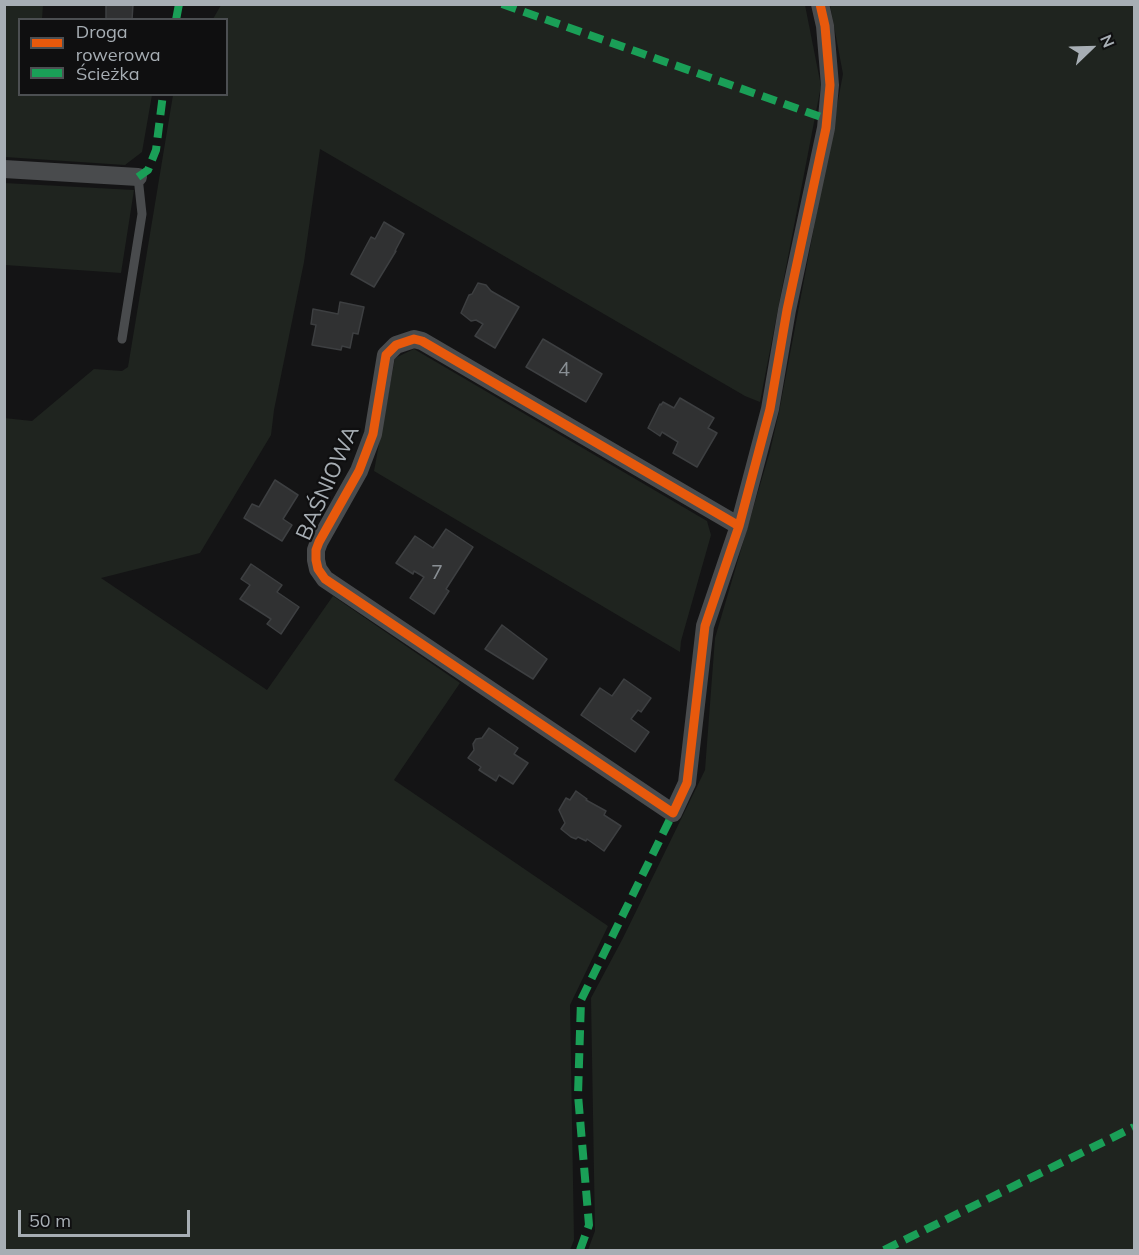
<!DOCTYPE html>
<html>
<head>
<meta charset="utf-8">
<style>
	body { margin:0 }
	#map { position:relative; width:1139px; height:1255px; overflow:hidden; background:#141415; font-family:Mulish,sans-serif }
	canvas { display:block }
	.frame { position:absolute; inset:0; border:6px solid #a7aeb4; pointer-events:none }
	.legend { position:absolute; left:18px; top:18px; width:210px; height:78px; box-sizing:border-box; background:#0f0f10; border:2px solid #4c4f52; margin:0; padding:8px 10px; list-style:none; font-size:18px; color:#a7aeb4 }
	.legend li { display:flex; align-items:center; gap:12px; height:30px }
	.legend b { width:30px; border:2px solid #4c4f52 }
	.north { position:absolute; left:1061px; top:18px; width:60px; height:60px; -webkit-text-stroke:4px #0f0f10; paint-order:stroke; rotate:67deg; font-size:16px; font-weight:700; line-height:24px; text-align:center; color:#a7aeb4 }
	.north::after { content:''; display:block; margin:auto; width:21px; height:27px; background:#a7aeb4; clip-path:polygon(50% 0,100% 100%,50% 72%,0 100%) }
	.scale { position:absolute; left:18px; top:1210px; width:172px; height:27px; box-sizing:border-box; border:3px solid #a7aeb4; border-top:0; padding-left:8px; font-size:18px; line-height:21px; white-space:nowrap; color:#a7aeb4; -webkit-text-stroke:4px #0f0f10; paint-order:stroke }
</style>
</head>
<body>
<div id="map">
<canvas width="1139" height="1255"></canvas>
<div class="frame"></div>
<ul class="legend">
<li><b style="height:8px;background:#e8590c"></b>Droga rowerowa</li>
<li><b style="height:8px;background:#1a9f57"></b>Ścieżka</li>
</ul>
<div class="north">N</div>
<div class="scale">50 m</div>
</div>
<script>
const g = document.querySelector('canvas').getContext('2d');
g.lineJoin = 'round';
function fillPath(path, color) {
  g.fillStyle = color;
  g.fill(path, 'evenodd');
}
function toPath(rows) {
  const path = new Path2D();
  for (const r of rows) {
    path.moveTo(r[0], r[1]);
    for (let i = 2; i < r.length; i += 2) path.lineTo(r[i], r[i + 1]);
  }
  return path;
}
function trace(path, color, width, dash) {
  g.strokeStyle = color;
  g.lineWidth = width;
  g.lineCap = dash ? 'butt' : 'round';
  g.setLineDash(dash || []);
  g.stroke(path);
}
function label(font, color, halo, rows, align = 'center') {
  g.font = font + ' Mulish,sans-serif';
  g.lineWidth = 4.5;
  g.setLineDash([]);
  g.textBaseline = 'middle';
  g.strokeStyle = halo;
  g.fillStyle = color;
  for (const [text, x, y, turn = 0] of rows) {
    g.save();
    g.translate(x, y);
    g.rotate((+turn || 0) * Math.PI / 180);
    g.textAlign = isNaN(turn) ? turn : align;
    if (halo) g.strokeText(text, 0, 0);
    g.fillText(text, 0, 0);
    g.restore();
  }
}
fillPath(toPath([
	[4,5,43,5,42,19,20,20,20,94,152,95,142,152,125,165,5,157],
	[221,5,805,5,821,86,760,402,745,396,320,149,304,262,274,410,271,435,200,553,101,578,267,690,333,596,460,683,394,780,608,926,570,1005,574,1240,570,1250,5,1250,4,418,32,421,94,369,122,371,128,367,173,95,226,94,226,20,213,19],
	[830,5,1134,5,1134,1250,588,1250,595,1231,591,998,623,938,705,770,715,638,770,451,779,412,843,74],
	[4,183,134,190,121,273,5,265],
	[414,349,707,521,711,535,681,641,680,652,374,471,395,358]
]), '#1f241f');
const building = toPath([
	[106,4,133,4,132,20,106,20,106,4],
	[384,222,404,234,395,251,396,251,374,287,351,274,371,237,375,239,384,222],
	[478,283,486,285,491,291,519,307,495,348,475,336,483,324,476,320,471,321,461,313,469,295,472,294,478,283],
	[340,302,364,307,358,334,353,333,350,348,342,346,341,350,312,345,316,325,311,324,313,309,338,314,340,302],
	[543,339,602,374,586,402,526,367,543,339],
	[680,398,714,418,708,428,717,433,697,467,673,453,678,442,662,432,660,436,648,428,660,404,661,405,663,402,674,408,680,398],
	[275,480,298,495,283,519,292,525,282,541,244,518,252,504,259,507,275,480],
	[446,529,473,547,446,589,449,591,434,614,410,598,424,577,414,571,413,574,396,563,415,536,433,548,446,529],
	[251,564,282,585,277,592,299,607,281,634,267,624,271,619,240,599,250,585,241,579,251,564],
	[502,625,547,659,533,679,485,649,502,625],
	[624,679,651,698,641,712,638,710,631,719,649,732,635,752,581,715,600,688,612,696,624,679],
	[489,728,518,748,514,754,528,763,513,784,499,775,496,781,479,770,481,767,468,758,474,750,473,744,476,739,482,738,489,728],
	[576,791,587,799,586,800,606,811,604,815,621,826,604,851,587,839,586,841,578,837,576,839,571,837,561,829,565,823,559,810,566,798,570,800,576,791]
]);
fillPath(building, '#303132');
trace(building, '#3d3f41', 1.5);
trace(toPath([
	[122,339,142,214,138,177]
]), '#494b4d', 9);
trace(toPath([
	[4,169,138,177],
	[739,526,422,341,414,339,396,345,386,355,373,434,359,471,319,542,316,550,316,560,318,569,325,579,673,813,687,783,705,626,739,526,770,409,787,310,826,128,830,85,825,26,820,4]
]), '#494b4d', 18);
trace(toPath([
	[502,4,827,119],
	[176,20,179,4],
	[138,177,148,170,156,150,163,94],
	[580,1250,589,1225,578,1095,581,1000,673,813],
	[884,1250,1134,1127]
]), '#1a9f57', 8, [15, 8]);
trace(toPath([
	[739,526,422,341,414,339,396,345,386,355,373,434,359,471,319,542,316,550,316,560,318,569,325,579,673,813,687,783,705,626,739,526,770,409,787,310,826,128,830,85,825,26,820,4]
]), '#e8590c', 9);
label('20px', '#898f94', null, [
	["4",564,370],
	["7",437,573]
]);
label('22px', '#a7aeb4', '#0f0f10', [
	["BAŚNIOWA",328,483,-66]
]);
</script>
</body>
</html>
